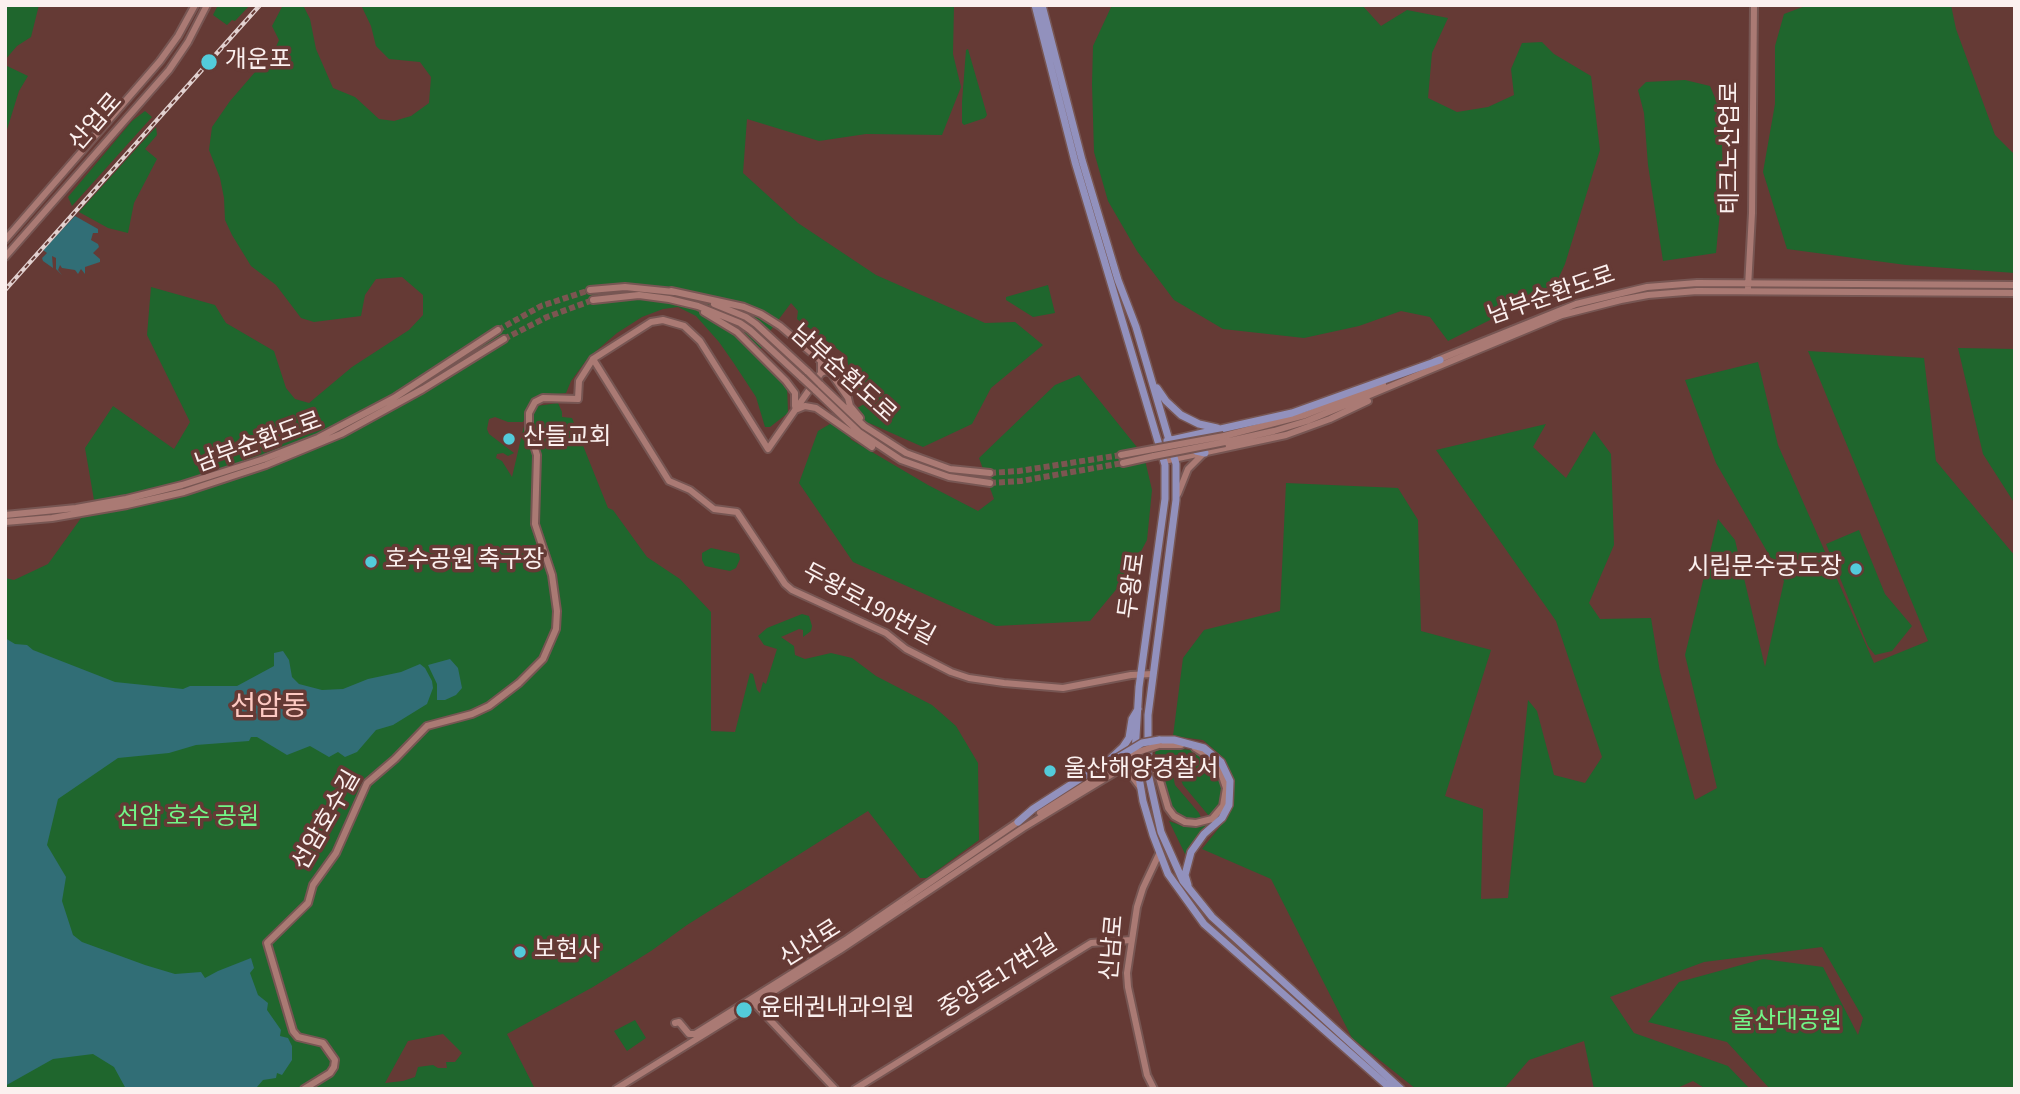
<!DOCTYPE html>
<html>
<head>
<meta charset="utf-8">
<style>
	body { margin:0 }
	#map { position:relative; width:2020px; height:1094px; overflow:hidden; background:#653a35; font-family:"Source Sans 3",sans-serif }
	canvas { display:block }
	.frame { position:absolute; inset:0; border:7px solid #fbf0ef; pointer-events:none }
</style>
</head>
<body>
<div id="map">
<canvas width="2020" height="1094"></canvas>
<div class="frame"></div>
</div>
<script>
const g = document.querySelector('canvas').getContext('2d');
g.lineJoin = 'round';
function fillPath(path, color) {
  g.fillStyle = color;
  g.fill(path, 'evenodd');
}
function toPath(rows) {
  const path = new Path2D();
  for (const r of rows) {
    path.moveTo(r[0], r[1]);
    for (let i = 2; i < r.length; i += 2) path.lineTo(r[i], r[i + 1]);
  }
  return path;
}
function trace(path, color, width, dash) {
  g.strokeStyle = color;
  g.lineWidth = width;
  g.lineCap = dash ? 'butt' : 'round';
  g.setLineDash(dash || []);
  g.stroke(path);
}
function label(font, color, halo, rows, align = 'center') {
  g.font = font + ' "Source Sans 3","Noto Sans KR",sans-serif';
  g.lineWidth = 7;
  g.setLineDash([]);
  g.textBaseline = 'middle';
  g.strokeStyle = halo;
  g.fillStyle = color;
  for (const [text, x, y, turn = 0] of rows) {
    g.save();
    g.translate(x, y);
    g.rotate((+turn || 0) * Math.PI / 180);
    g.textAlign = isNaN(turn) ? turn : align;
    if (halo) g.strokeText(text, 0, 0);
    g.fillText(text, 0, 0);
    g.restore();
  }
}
fillPath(toPath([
	[5,5,39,5,31,37,17,46,5,60],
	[218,5,250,5,235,21,232,20,227,25,213,15],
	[283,5,303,5,310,19,316,49,333,88,355,97,379,119,394,121,411,116,429,103,431,77,420,62,389,59,376,46,371,26,361,5,954,5,953,54,961,87,942,135,866,134,819,141,747,119,743,173,798,223,876,275,985,323,1015,322,1043,345,991,388,972,424,923,447,869,423,850,439,928,485,978,511,994,499,979,458,1055,385,1079,375,1144,456,1152,490,1147,540,1129,574,1090,621,996,626,853,562,799,483,818,431,864,404,850,380,847,356,797,319,798,311,791,303,770,331,769,341,754,355,787,385,788,413,770,427,765,427,756,397,733,362,719,342,696,316,678,307,663,309,642,317,617,333,588,358,571,381,566,393,542,396,527,413,523,422,508,422,495,417,489,419,487,429,489,434,514,453,508,456,503,453,497,454,496,458,502,461,512,477,524,426,537,406,558,403,562,412,562,417,572,418,608,508,613,510,647,557,680,579,711,612,711,731,735,732,750,673,753,674,757,690,760,693,763,682,766,684,777,649,764,645,758,636,767,628,802,614,809,616,812,626,811,631,803,637,803,630,799,629,781,637,794,646,795,655,805,659,831,653,852,658,876,676,932,705,956,726,978,763,979,840,927,878,920,878,868,811,687,925,651,951,593,987,507,1034,535,1089,5,1089,5,578,14,580,48,564,94,500,85,448,113,406,174,449,190,422,147,335,151,287,215,305,226,323,274,351,286,388,295,399,309,403,352,367,409,330,423,315,423,295,402,277,376,279,365,295,361,316,314,322,301,318,276,285,251,266,232,235,225,220,224,198,220,178,209,150,212,127,230,101,275,49,279,40,272,26],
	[443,1034,462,1053,455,1062,446,1062,447,1068,438,1068,433,1065,418,1067,415,1077,403,1081,385,1083,408,1041],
	[1112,5,1362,5,1381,26,1407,10,1448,18,1432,53,1428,98,1457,112,1488,107,1514,95,1511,69,1522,43,1542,42,1554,54,1591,76,1600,150,1565,264,1554,288,1448,341,1430,317,1401,311,1359,326,1304,338,1223,329,1174,300,1137,251,1108,201,1094,152,1092,84,1093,46],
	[1808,5,1951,5,1956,29,1995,135,2015,155,2015,273,1906,265,1787,249,1763,172,1775,104,1775,46,1784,14],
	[968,49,987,115,985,118,964,125,962,123,962,102,966,50],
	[5,65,28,76,19,91,5,136],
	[1685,80,1710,86,1721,112,1723,179,1716,253,1663,261,1648,165,1644,113,1638,90,1646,82],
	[145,111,152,117,72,206,68,197,132,121],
	[156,127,157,135,145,149,157,159,134,203,128,233,108,228,79,212],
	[1048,285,1055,313,1033,317,1006,300,1006,297],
	[1958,348,2015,349,2015,504,1983,454],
	[1808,351,1924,358,1936,461,2015,556,2015,1089,1770,1089,1727,1042,1648,1022,1679,982,1763,959,1823,967,1858,1035,1863,1018,1822,947,1704,962,1610,997,1634,1033,1728,1066,1750,1089,1706,1089,1693,1081,1675,1089,1594,1089,1584,1041,1529,1060,1504,1089,1416,1089,1352,1038,1271,879,1202,849,1226,819,1233,783,1225,759,1203,740,1173,736,1183,658,1204,630,1280,611,1286,483,1398,488,1418,520,1421,631,1491,650,1445,796,1483,809,1481,899,1508,898,1528,700,1537,711,1554,775,1585,783,1602,757,1556,621,1436,450,1546,424,1533,447,1566,478,1594,431,1611,454,1614,545,1589,603,1600,619,1651,618,1660,672,1695,800,1717,788,1685,655,1718,519,1735,540,1765,667,1784,581,1716,463,1685,380,1758,362,1778,445,1874,663,1928,641],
	[1859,530,1885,594,1912,626,1892,651,1875,655,1868,646,1826,544],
	[711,548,739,554,740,559,736,568,730,571,705,566,702,560,702,553],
	[1167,748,1191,750,1210,765,1224,788,1224,801,1209,816,1183,785,1174,762,1170,762,1175,785,1199,813,1202,820,1189,821,1178,816,1170,807,1164,779,1156,768,1154,759,1156,749],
	[1169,821,1185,827,1199,827,1215,821,1186,856],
	[635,1020,646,1038,627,1051,614,1031]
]), '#1f662d');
fillPath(toPath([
	[75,216,98,229,98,233,93,233,91,240,98,244,99,247,93,253,100,259,100,262,85,267,85,274,81,269,78,274,75,270,62,268,60,265,58,270,62,275,56,269,56,258,52,256,53,268,43,261,42,258,47,253,43,250],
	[5,638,15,644,27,645,33,650,115,682,183,689,190,686,237,686,274,666,274,653,283,651,289,660,292,677,299,684,322,690,343,689,368,679,401,672,420,664,425,668,432,681,433,688,427,704,393,725,376,730,357,752,345,757,338,752,329,757,310,746,287,755,257,737,251,737,249,741,196,745,169,753,118,758,58,799,47,845,66,877,62,901,73,935,82,942,145,965,175,974,201,972,205,978,218,971,251,958,254,968,250,973,258,995,268,1003,267,1010,281,1030,280,1036,288,1038,292,1046,292,1060,282,1075,277,1073,276,1078,263,1080,257,1087,239,1089,126,1089,114,1067,93,1054,53,1059,5,1086],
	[450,659,458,668,462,688,456,695,445,700,437,700,437,684,428,665]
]), '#316e76');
trace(toPath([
	[498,330,541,306,590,290],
	[504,339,547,317,593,300],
	[990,473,1019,471,1121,455],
	[990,483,1021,481,1123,463]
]), '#7c5551', 6, [6, 3]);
const secondary = toPath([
	[5,240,160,61,178,36,195,5],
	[5,257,169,70,188,42,207,5],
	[1748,287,1752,213,1754,5],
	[590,290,625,287,674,292],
	[593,300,639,295,669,299,698,306,740,323,750,330,802,378],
	[714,304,746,317,756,324,808,372],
	[704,312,737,332,786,381,795,393,795,406],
	[593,359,651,322,663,320,684,326,700,341,768,449,821,373,821,361,780,326,761,314,744,307,671,291],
	[1435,361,1576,304,1647,287,1697,283,2015,285],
	[821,373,826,371,831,373,848,398,850,406,860,418],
	[820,384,864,426,906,453,950,469,990,473],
	[815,390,859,432,901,460,949,477,990,483],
	[795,410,805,406,816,408,872,447],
	[1224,436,1305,415,1383,384],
	[1225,442,1274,431,1307,421,1562,315,1621,300,1648,295,1697,291,2015,293],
	[1121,455,1153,449],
	[1164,461,1286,435,1330,419,1368,401],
	[1123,463,1154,456],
	[1178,494,1188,469,1203,454],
	[5,515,76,508,126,499,182,485,264,459,318,438,394,398,498,330],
	[5,522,52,518,127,505,184,492,266,465,341,434,423,389,504,339],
	[1159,745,1181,745],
	[1148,761,1158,774,1168,808,1174,816,1185,822,1196,823,1212,819,1223,806,1226,788,1220,770,1211,758,1195,748],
	[1040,813,1121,762],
	[755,1004,835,1089],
	[675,1023,679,1022,689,1034,695,1034,847,939,1018,822],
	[304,1089,330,1073,334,1067,335,1060,323,1043,298,1037,293,1031,267,943,308,903,313,885,336,853,367,783,395,759,427,726,472,714,489,706,519,683,543,659,556,629,557,611,552,575,535,524,537,455,529,430,529,413,535,402,543,398,578,399,579,381,593,359,669,481,690,490,714,509,737,512,785,584,792,590,886,633,906,649,951,672,969,678,1004,683,1063,688,1131,675,1153,674],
	[616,1089,840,950,1023,828,1109,776,1121,769,1128,771,1140,787],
	[855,1089,1091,943,1131,940],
	[1154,1089,1147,1075,1128,987,1127,973,1137,907,1143,888,1159,854]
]);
const primary = toPath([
	[1035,5,1075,162,1165,465,1165,499,1139,687,1135,753,1143,801,1153,835,1168,874,1204,924,1391,1089],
	[1042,5,1082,160,1118,280,1136,327,1176,464,1176,500,1148,715,1148,773,1161,832,1183,881,1212,917,1401,1089],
	[1157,388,1166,401,1181,415,1199,424,1217,428],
	[1167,441,1292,413,1440,360],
	[1193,445,1196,451,1205,453],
	[1159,740,1174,740,1204,748,1221,762,1230,781,1229,805,1222,818,1204,834,1191,852,1185,875,1188,885],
	[1018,822,1033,809,1109,760,1123,747,1129,738,1132,719,1138,709]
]);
trace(secondary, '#775653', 10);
trace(primary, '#775653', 10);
trace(secondary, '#aa7a74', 6);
trace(primary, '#9291bd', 7);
const rail = toPath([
	[5,290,260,5]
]);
trace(rail, '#e1d0cf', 4.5);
trace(rail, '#653a35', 2, [5]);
const secondaryBridge = toPath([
	[808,372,820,384],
	[802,378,815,390],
	[1153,449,1224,436],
	[1154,456,1225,442],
	[1121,762,1135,753,1159,745]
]);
const primaryBridge = toPath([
	[1117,758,1142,743,1159,740]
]);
trace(secondaryBridge, '#775653', 10, []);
trace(primaryBridge, '#775653', 10, []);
trace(secondaryBridge, '#aa7a74', 6);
trace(primaryBridge, '#9291bd', 7);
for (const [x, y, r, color] of [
	[209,62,9,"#53cbda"],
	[509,439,7,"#53cbda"],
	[371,562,7,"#53cbda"],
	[1856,569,7,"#53cbda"],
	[1050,771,7,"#53cbda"],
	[520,952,7,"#53cbda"],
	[744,1010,9,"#53cbda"]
]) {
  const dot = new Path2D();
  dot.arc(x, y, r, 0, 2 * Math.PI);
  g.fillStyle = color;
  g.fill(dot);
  trace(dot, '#653a35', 2.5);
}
label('24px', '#fbf0ef', '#653a35', [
	["개운포",225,62],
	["산들교회",523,439],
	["호수공원 축구장",385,562],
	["시립문수궁도장",1842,569,"right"],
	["울산해양경찰서",1064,771],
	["보현사",534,952],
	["윤태권내과의원",760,1010]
], 'left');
label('24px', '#fbf0ef', '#653a35', [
	["산업로",97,123,-49],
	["테크노산업로",1732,148,-90],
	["남부순환도로",1552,297,-19],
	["남부순환도로",842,375,42],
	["남부순환도로",259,444,-20],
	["두왕로",1134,586,-82],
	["두왕로190번길",868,606,28],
	["선암호수길",328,821,-60],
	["신선로",811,945,-32],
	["신남로",1114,948,-85],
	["중앙로17번길",999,978,-32]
]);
label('24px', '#72f587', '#653a35', [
	["선암 호수 공원",188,819],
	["울산대공원",1787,1023]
]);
label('28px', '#fdc9c2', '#653a35', [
	["선암동",269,709]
]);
</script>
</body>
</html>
